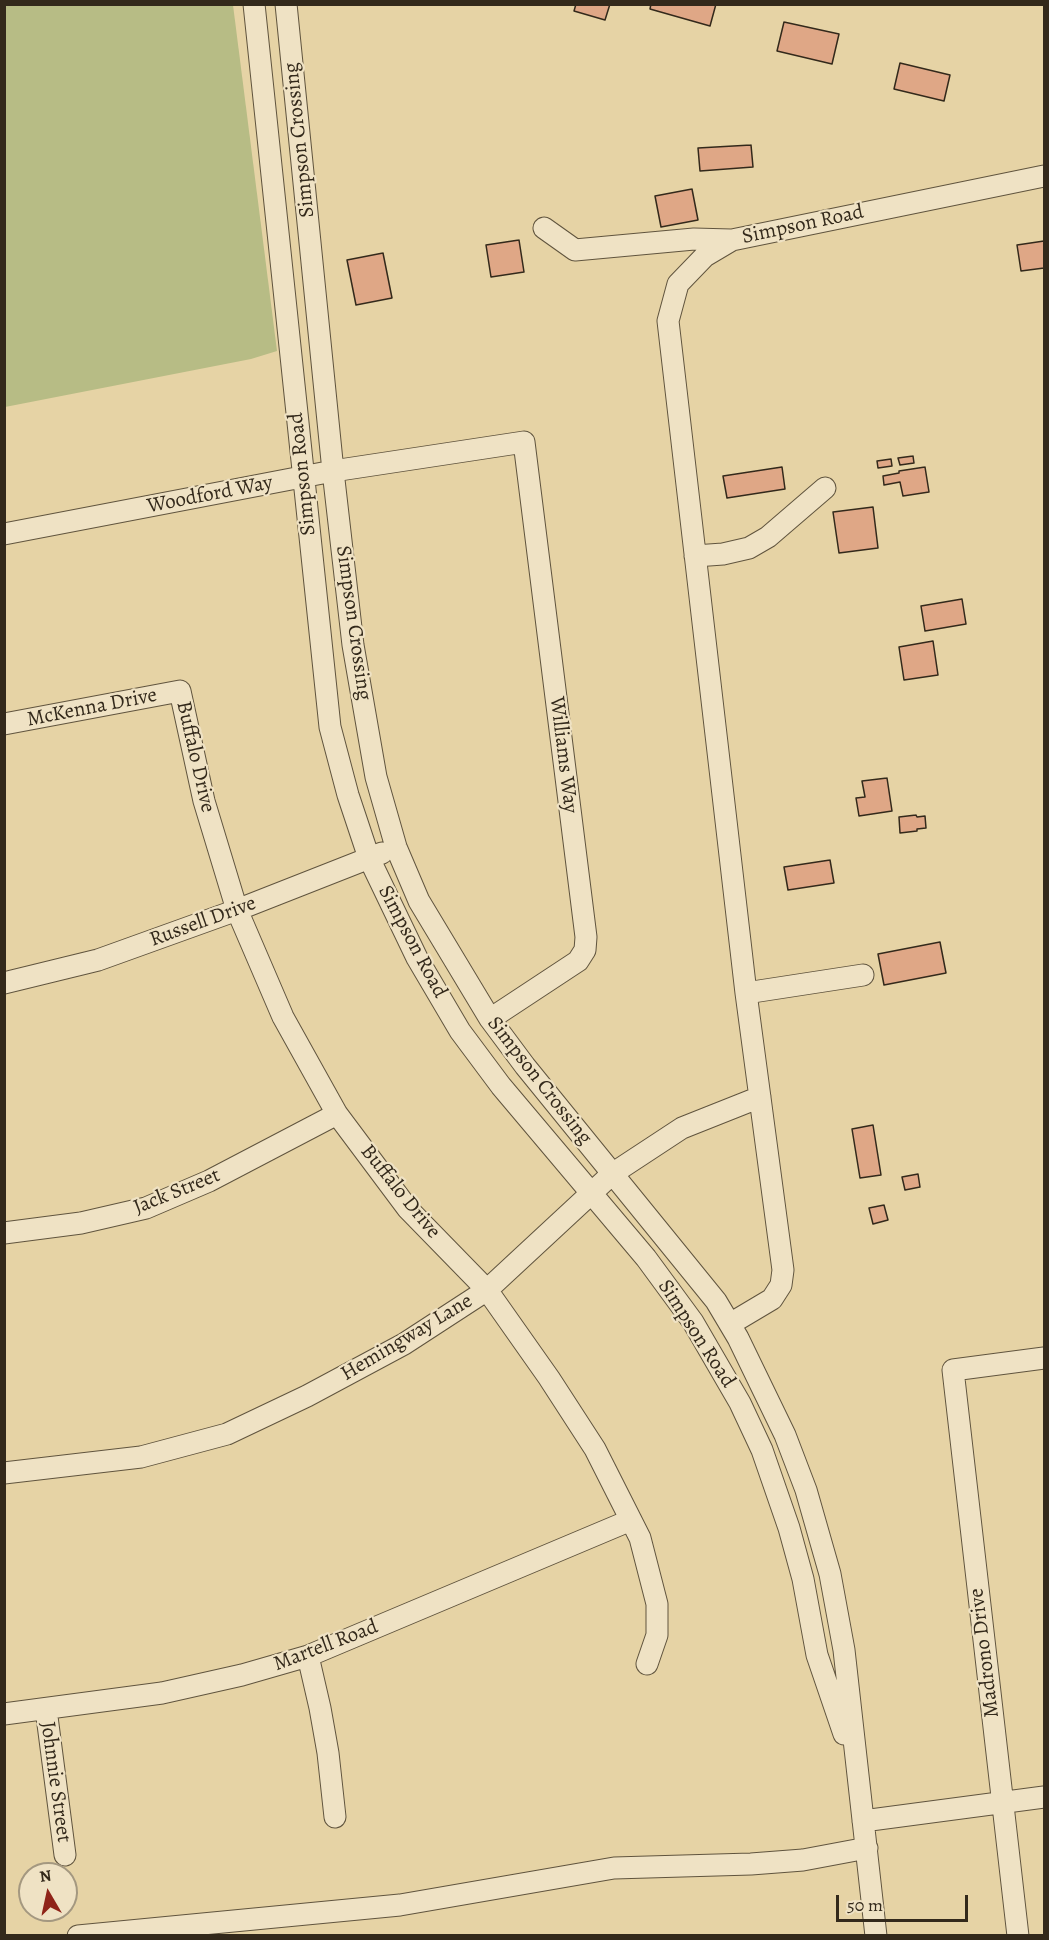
<!DOCTYPE html>
<html>
<head>
<meta charset="utf-8">
<style>
	body { margin:0 }
	#map { position:relative; width:1049px; height:1940px; overflow:hidden; background:#e6d3a5; font-family:Alegreya,serif }
	canvas { display:block }
	.frame { position:absolute; inset:0; border:6px solid #33291b; pointer-events:none }
	.north { position:absolute; left:18px; top:1862px; width:60px; height:60px; box-sizing:border-box; background:#efe2c4; border:2px solid #a49880; border-radius:50%; rotate:351deg; font-size:16px; font-weight:700; line-height:24px; text-align:center; color:#33291b }
	.north::after { content:''; display:block; margin:auto; width:21px; height:27px; background:#8f2418; clip-path:polygon(50% 0,100% 100%,50% 72%,0 100%) }
	.scale { position:absolute; left:836px; top:1895px; width:132px; height:27px; box-sizing:border-box; border:3px solid #33291b; border-top:0; padding-left:8px; font-size:18px; line-height:21px; white-space:nowrap; color:#33291b; -webkit-text-stroke:4px #efe2c4; paint-order:stroke }
</style>
</head>
<body>
<div id="map">
<canvas width="1049" height="1940"></canvas>
<div class="frame"></div>
<div class="north">N</div>
<div class="scale">50 m</div>
</div>
<script>
const g = document.querySelector('canvas').getContext('2d');
g.lineJoin = 'round';
function fillPath(path, color) {
  g.fillStyle = color;
  g.fill(path, 'evenodd');
}
function toPath(rows) {
  const path = new Path2D();
  for (const r of rows) {
    path.moveTo(r[0], r[1]);
    for (let i = 2; i < r.length; i += 2) path.lineTo(r[i], r[i + 1]);
  }
  return path;
}
function trace(path, color, width, dash) {
  g.strokeStyle = color;
  g.lineWidth = width;
  g.lineCap = dash ? 'butt' : 'round';
  g.setLineDash(dash || []);
  g.stroke(path);
}
function label(font, color, halo, rows, align = 'center') {
  g.font = font + ' Alegreya,serif';
  g.lineWidth = 4.5;
  g.setLineDash([]);
  g.textBaseline = 'middle';
  g.strokeStyle = halo;
  g.fillStyle = color;
  for (const [text, x, y, turn = 0] of rows) {
    g.save();
    g.translate(x, y);
    g.rotate((+turn || 0) * Math.PI / 180);
    g.textAlign = isNaN(turn) ? turn : align;
    if (halo) g.strokeText(text, 0, 0);
    g.fillText(text, 0, 0);
    g.restore();
  }
}
fillPath(toPath([
	[5,4,233,5,277,351,251,359,5,407]
]), '#b7bc85');
const building = toPath([
	[576,4,610,4,605,20,574,11,576,4],
	[651,4,716,4,710,26,650,9,651,4],
	[784,22,839,34,832,64,777,51,784,22],
	[900,63,950,75,944,101,894,89,900,63],
	[751,145,753,167,700,171,698,148,751,145],
	[692,189,698,220,661,227,655,196,692,189],
	[519,240,524,272,491,277,486,245,519,240],
	[1044,241,1044,268,1021,271,1017,245,1044,241],
	[383,253,392,298,356,305,347,260,383,253],
	[913,456,914,463,900,465,898,458,913,456],
	[891,459,892,466,878,468,877,461,891,459],
	[782,467,785,489,727,498,723,476,782,467],
	[925,467,929,492,903,496,900,482,884,485,883,476,899,473,899,471,925,467],
	[873,507,878,548,839,553,833,512,873,507],
	[962,599,966,624,925,631,921,606,962,599],
	[933,641,938,675,904,680,899,647,933,641],
	[887,778,892,811,859,816,856,798,865,797,862,781,887,778],
	[916,815,917,817,925,816,926,828,917,829,917,831,900,833,899,817,916,815],
	[830,860,834,883,788,890,784,867,830,860],
	[940,942,946,973,884,985,878,954,940,942],
	[873,1125,881,1175,860,1178,852,1129,873,1125],
	[918,1174,920,1187,905,1190,902,1177,918,1174],
	[884,1205,888,1220,873,1224,869,1208,884,1205]
]);
fillPath(building, '#dfa786');
trace(building, '#33291b', 1.5);
const minor = toPath([
	[254,4,330,727,348,795,369,858,417,958,460,1031,501,1086,646,1258,693,1322,740,1403,762,1450,789,1528,803,1579,817,1655,844,1734],
	[286,4,333,471,353,645,376,777,396,847,419,901,490,1019,525,1066,716,1301,738,1338,785,1435,806,1490,830,1574,844,1650,876,1936],
	[544,228,575,250,694,239,731,240],
	[4,534,333,471,524,442,586,937,585,950,578,961,490,1019],
	[695,556,723,554,749,548,768,537,825,488],
	[4,724,180,691,204,801,237,910,283,1017,337,1114,408,1209,487,1290,549,1378,595,1449,640,1538,657,1604,657,1635,647,1664],
	[4,983,98,960,237,910,382,853],
	[746,993,863,975],
	[4,1233,81,1223,146,1208,209,1181,337,1114],
	[730,1324,772,1299,781,1285,783,1270,746,993,668,321,678,284,705,256,732,240,1044,176],
	[4,1473,141,1457,227,1434,307,1396,404,1344,487,1290,612,1174,682,1128,760,1097],
	[308,1656,320,1708,328,1753,335,1817],
	[46,1709,65,1855],
	[4,1714,162,1693,242,1675,308,1656,631,1520],
	[863,1821,1044,1797],
	[78,1936,400,1905,614,1868,751,1864,803,1860,867,1848],
	[1018,1936,953,1370,1044,1358]
]);
trace(minor, '#60543e', 23);
trace(minor, '#efe2c4', 21);
label('21px', '#33291b', '#efe2c4', [
	["Simpson Crossing",300,140,-96],
	["Simpson Road",803,225,-12],
	["Simpson Road",303,474,-96],
	["Woodford Way",210,495,-11],
	["Simpson Crossing",353,623,82],
	["McKenna Drive",92,708,-11],
	["Williams Way",563,755,83],
	["Buffalo Drive",195,757,77],
	["Russell Drive",203,922,-20],
	["Simpson Road",412,942,62],
	["Simpson Crossing",539,1081,52],
	["Jack Street",177,1192,-22],
	["Buffalo Drive",400,1192,51],
	["Simpson Road",696,1334,57],
	["Hemingway Lane",407,1338,-31],
	["Martell Road",326,1646,-21],
	["Madrono Drive",985,1653,-97],
	["Johnnie Street",55,1782,82]
]);
</script>
</body>
</html>
